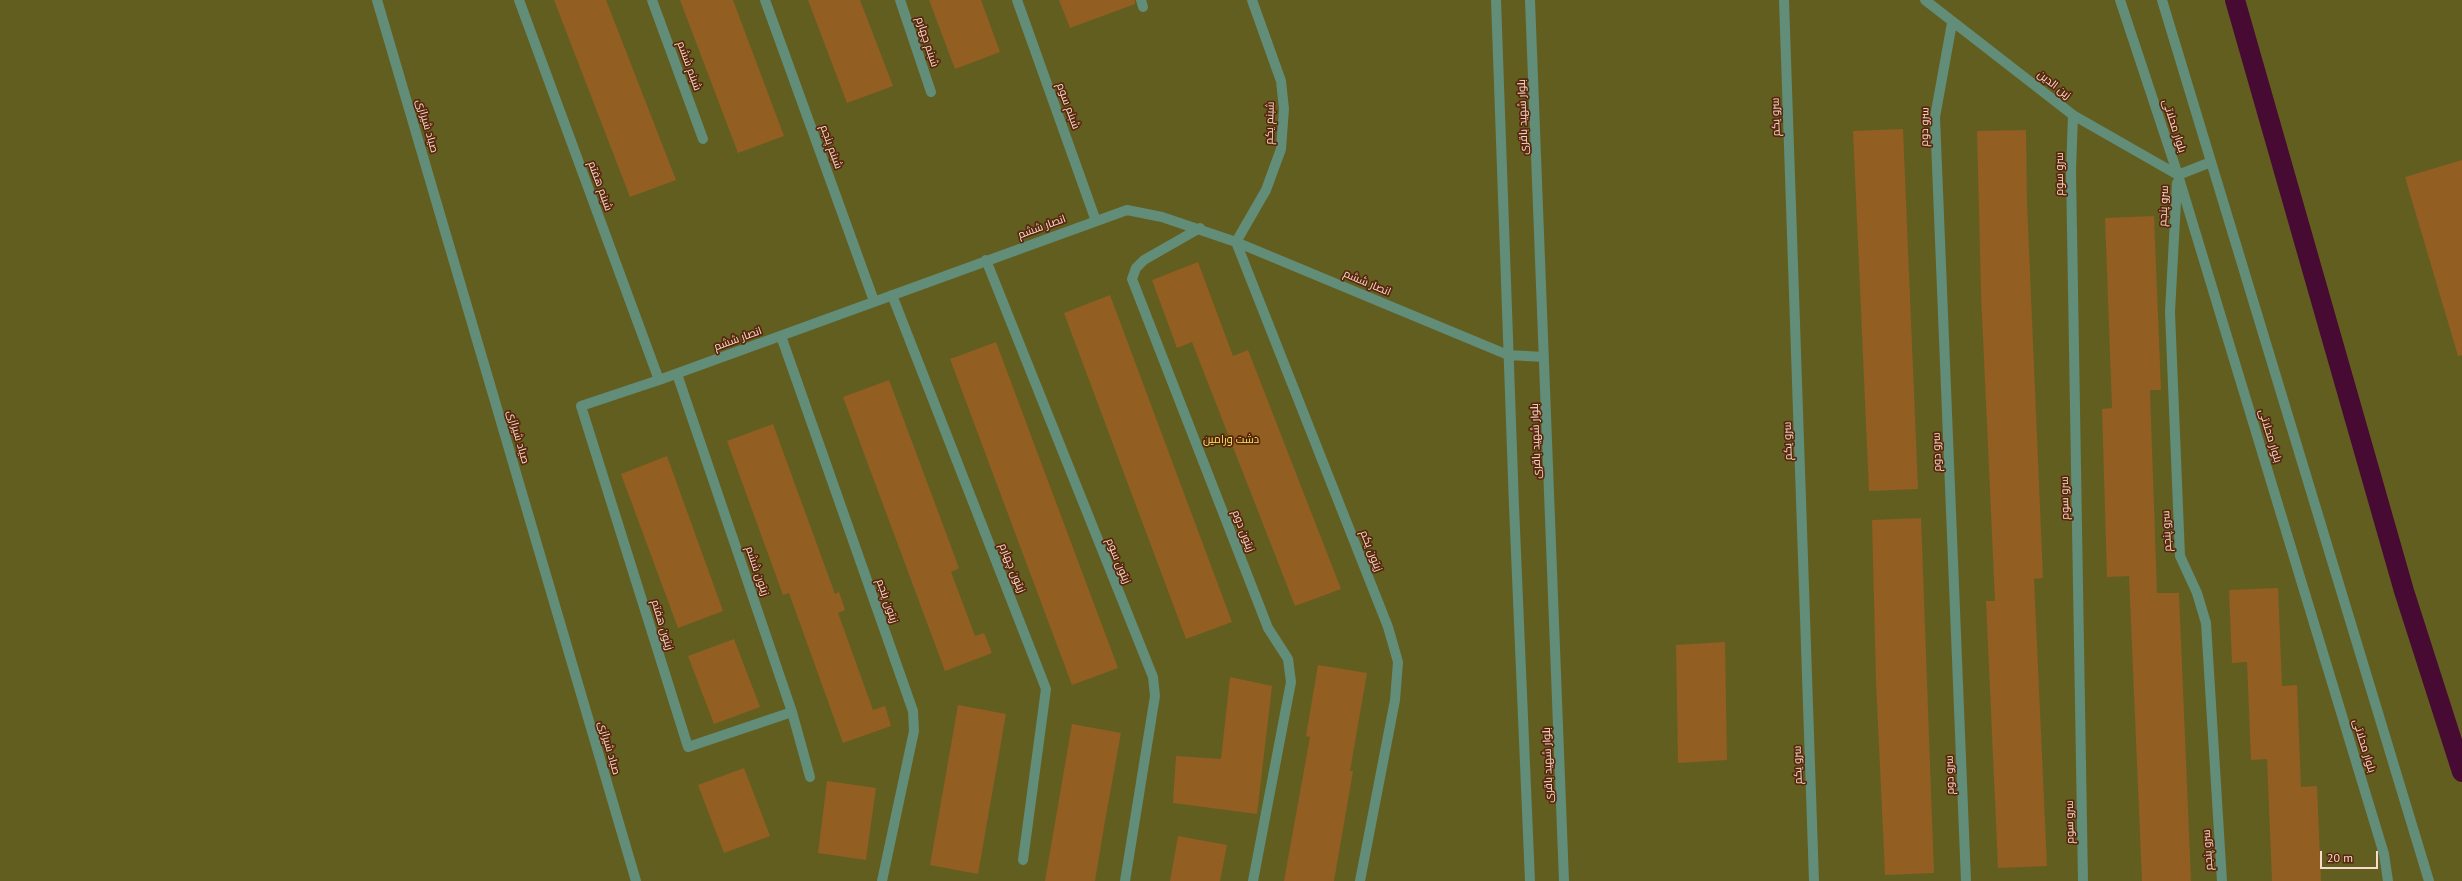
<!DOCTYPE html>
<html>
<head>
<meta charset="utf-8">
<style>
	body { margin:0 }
	#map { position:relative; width:2462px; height:881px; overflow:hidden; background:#6b2c08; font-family:"PT Sans",sans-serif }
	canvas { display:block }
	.scale { position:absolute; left:2320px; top:851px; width:58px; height:18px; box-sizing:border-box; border:2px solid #fadacc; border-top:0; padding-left:5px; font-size:12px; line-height:14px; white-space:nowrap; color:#fadacc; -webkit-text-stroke:3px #58280e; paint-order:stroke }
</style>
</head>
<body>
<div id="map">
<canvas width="2462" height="881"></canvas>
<div class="scale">20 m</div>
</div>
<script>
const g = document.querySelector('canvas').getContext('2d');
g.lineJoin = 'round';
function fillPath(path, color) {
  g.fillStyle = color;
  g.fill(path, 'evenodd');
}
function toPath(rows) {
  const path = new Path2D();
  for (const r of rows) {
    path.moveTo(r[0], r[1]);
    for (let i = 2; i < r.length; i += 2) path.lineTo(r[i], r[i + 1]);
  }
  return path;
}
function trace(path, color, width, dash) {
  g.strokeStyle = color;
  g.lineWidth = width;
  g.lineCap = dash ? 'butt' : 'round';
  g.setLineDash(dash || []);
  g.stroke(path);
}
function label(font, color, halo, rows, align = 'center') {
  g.font = font + ' "PT Sans",Cairo,sans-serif';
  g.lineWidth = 3.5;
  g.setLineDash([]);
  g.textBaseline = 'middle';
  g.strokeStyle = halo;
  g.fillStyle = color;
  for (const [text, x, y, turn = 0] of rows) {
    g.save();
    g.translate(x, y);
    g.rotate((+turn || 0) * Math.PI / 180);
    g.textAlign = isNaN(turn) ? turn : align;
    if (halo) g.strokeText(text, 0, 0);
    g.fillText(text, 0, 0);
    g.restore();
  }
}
fillPath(toPath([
	[0,0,2462,0,2462,881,0,881]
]), '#625e20');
trace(toPath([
	[2235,0,2404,591,2462,772]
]), '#470b33', 20);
fillPath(toPath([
	[554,0,606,0,676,180,630,197],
	[680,0,733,0,784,136,738,153],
	[808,0,860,0,893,86,847,103],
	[929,0,981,0,1000,52,955,69],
	[1059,0,1135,0,1135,4,1070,28],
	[1903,129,1918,489,1869,491,1853,131],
	[2026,130,2027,202,2043,578,2034,579,2047,866,1998,868,1986,601,1995,601,1981,293,1977,131],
	[2462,160,2462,355,2458,356,2405,177],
	[2154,216,2161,390,2150,390,2157,593,2179,593,2191,881,2142,881,2129,576,2107,577,2102,409,2112,408,2105,218],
	[1198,262,1233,356,1248,350,1341,589,1295,606,1192,342,1177,348,1152,280],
	[1110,295,1232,622,1186,639,1064,313],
	[996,342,1118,668,1072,685,950,359],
	[889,380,959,568,951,572,975,636,984,633,992,653,945,671,843,397],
	[773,424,835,594,839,592,845,610,838,613,873,710,885,706,891,726,843,743,789,593,783,595,727,441],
	[667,456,723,611,678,628,621,474],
	[1921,518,1934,873,1885,875,1876,681,1872,520],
	[2278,588,2282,686,2297,685,2301,787,2317,786,2321,881,2272,881,2267,759,2251,760,2247,662,2232,663,2229,590],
	[734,639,760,707,714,724,688,656],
	[1725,642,1727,760,1678,763,1676,645],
	[1318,665,1367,673,1350,771,1353,771,1334,881,1284,881,1310,737,1306,736],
	[1230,677,1272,686,1257,814,1173,803,1176,756,1221,759],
	[958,705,1006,714,978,874,930,865],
	[1072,724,1121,733,1105,821,1095,881,1045,881],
	[744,768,770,836,724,853,698,785],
	[827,781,876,788,866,860,818,853],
	[1178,836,1227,845,1220,881,1170,881]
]), '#925e22');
trace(toPath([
	[377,0,636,881],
	[519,0,659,380],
	[652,0,703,139],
	[765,0,874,301],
	[900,0,931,92],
	[1017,0,1096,221],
	[1141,0,1143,7],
	[1252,0,1281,81,1284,109,1281,149,1266,190,1236,242,1388,627,1398,662,1395,700,1360,881],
	[1496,0,1514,506,1530,881],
	[1530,0,1564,881],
	[1784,0,1814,881],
	[1925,0,2073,115,2178,175],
	[2120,0,2178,175,2384,854,2388,881],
	[2162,0,2429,881],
	[1952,23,1935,117,1966,881],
	[2073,115,2071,171,2083,881],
	[2178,175,2211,162],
	[2177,183,2170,312,2180,556,2197,593,2206,623,2222,881],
	[1200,228,1144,260,1136,268,1132,279,1268,628,1288,659,1291,682,1253,881],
	[986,260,1153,677,1155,696,1125,881],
	[892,295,1046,689,1023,860],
	[781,336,913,711,914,731,882,881],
	[677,374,792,712,810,777],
	[792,712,688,747,581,406,659,380,1127,210,1162,217,1236,242,1508,355,1544,357]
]), '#618d79', 10);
label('11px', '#fadacc', '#58280e', [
	["شبنم چهارم",927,42,72],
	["شبنم ششم",689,66,70],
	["زین الدین",2054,85,38],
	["شبنم سوم",1068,106,70],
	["بلوار شهید باقری",1523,117,-92],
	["سرو یکم",1776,117,-92],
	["شبنم یکم",1270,123,-88],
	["صیاد شیرازی",427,126,74],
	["بلوار محلاتی",2174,126,72],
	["سرو دوم",1925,127,-89],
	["شبنم پنجم",831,147,70],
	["سرو سوم",2060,174,-90],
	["شبنم هفتم",600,186,70],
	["سرو پنجم",2164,206,-87],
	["انصار ششم",1042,227,-20],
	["انصار ششم",1367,283,23],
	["انصار ششم",738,339,-20],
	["بلوار محلاتی",2270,436,73],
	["صیاد شیرازی",518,437,74],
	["بلوار شهید باقری",1536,441,-92],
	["سرو یکم",1788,441,-92],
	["سرو دوم",1937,452,-92],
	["سرو سوم",2065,498,-91],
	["زیتون دوم",1243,531,69],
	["سرو پنجم",2167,531,-93],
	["زیتون یکم",1371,551,69],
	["زیتون سوم",1118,561,68],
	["زیتون چهارم",1012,568,68],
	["زیتون ششم",757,571,71],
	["زیتون پنجم",887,601,71],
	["زیتون هفتم",662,625,73],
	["بلوار محلاتی",2364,746,73],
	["صیاد شیرازی",609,748,74],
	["بلوار شهید باقری",1548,765,-92],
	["سرو یکم",1798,765,-92],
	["سرو دوم",1950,775,-92],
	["سرو سوم",2070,822,-91],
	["سرو پنجم",2208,850,-94]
]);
label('11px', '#f2e961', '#58280e', [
	["دشت ورامین",1231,440]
]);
</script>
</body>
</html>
